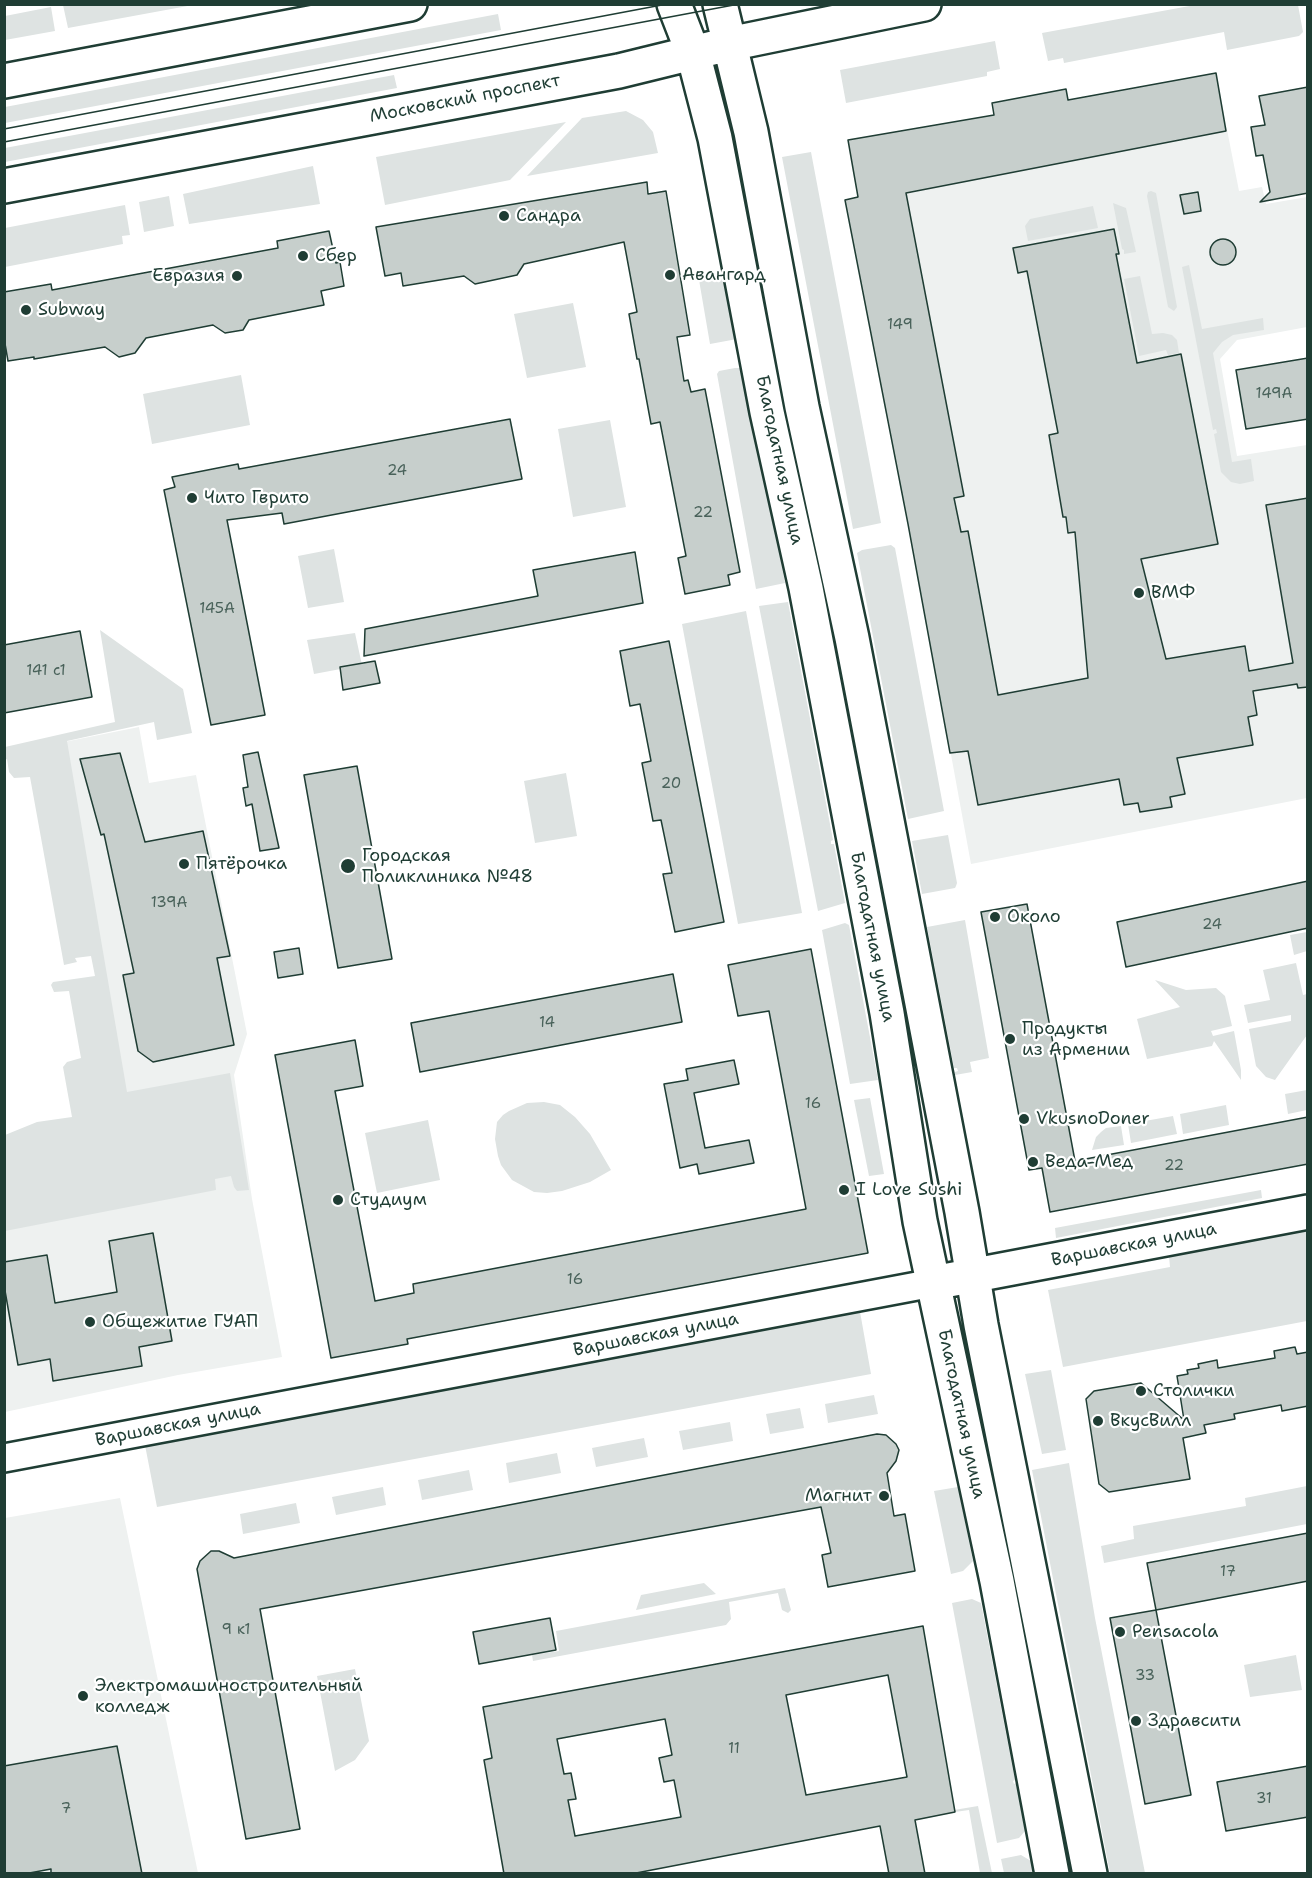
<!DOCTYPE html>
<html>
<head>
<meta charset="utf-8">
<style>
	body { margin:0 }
	#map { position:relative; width:1312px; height:1878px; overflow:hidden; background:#fff; font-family:"Shantell Sans",sans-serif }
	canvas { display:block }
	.frame { position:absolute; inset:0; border:6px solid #1f3d34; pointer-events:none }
</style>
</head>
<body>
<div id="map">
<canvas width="1312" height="1878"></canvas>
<div class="frame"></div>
</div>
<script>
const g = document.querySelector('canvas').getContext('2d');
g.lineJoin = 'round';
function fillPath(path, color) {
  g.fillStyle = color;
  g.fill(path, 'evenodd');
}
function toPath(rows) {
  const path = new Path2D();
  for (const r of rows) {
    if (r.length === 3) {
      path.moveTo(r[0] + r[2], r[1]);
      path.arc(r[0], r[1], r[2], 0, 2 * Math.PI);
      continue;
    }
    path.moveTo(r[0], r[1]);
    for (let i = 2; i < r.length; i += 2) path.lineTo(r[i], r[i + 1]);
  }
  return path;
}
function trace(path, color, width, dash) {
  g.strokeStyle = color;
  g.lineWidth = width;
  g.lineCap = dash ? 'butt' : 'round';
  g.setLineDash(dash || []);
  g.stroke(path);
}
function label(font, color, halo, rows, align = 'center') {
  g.font = font + ' "Shantell Sans",sans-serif';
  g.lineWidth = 4.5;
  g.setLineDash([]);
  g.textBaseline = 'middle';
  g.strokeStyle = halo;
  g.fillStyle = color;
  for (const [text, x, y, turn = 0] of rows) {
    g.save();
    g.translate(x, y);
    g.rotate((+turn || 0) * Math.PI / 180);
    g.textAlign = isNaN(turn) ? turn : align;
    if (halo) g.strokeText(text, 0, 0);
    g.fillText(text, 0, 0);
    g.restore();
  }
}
fillPath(toPath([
	[1216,73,1239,191,1262,187,1266,204,1307,197,1307,327,1237,340,1220,359,1237,456,1307,445,1307,798,971,864,912,541,845,200,858,197,994,115,992,103,1066,89,1069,100],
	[139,727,149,783,196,775,247,1034,234,1075,252,1199,282,1357,178,1375,5,1412,5,1147,125,1099,64,742],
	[120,1498,198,1873,5,1874,5,1518]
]), '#eef1f0');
fillPath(toPath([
	[66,4,193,4,193,5,68,28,63,5],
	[1195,5,1298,5,1303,32,1299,36,1227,50,1224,32,1064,63,1063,58,1048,61,1042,33],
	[51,7,55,31,5,40,5,16],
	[498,14,501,30,5,123,5,107],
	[995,41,1000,69,987,72,987,76,846,103,840,70],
	[394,75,397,88,5,162,5,148],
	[626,111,643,120,653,132,658,153,527,176,582,118],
	[566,122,510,180,385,205,376,157],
	[811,152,881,523,853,529,782,157],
	[313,166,320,204,189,224,183,194],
	[1151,191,1156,193,1177,307,1174,311,1168,307,1147,196,1148,192],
	[169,196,174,226,144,232,139,202],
	[1113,203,1126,208,1136,252,1124,254,1124,250,1122,249],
	[125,205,130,235,122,236,123,244,5,267,5,228],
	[1093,206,1098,228,1028,241,1025,226,1030,219],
	[1189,265,1202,329,1263,318,1264,330,1233,335,1222,342,1213,353,1232,462,1251,459,1254,481,1240,484,1231,482,1221,472,1214,434,1217,433,1216,429,1213,430,1182,267],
	[726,275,737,339,710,344,699,280],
	[1140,276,1152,334,1163,333,1172,335,1177,340,1179,353,1168,355,1166,350,1139,356,1124,279],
	[573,303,586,367,527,378,514,314],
	[735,368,744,368,785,583,756,589,717,374,719,371],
	[241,375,250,425,152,444,143,394],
	[610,420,626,507,573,517,558,429],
	[891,545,895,548,944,811,908,819,857,553,862,550],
	[334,549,344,602,308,608,298,556],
	[788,602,833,840,831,841,831,844,834,844,845,903,818,911,759,606],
	[746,611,802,913,738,924,682,624],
	[100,630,183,689,192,733,157,740,154,722,67,741,127,1092,230,1073,249,1190,237,1191,234,1187,231,1176,215,1179,216,1190,5,1231,5,1135,37,1122,72,1117,63,1067,67,1062,81,1058,69,991,54,992,51,985,53,982,95,976,91,956,75,958,77,962,64,965,30,777,14,778,9,772,7,759,5,760,5,747,115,722],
	[355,633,362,665,314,674,307,640],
	[566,773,577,836,535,843,524,781],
	[948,835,957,883,956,886,955,888,922,894,912,841],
	[965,920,989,1058,970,1062,972,1072,955,1075,955,1072,958,1071,957,1068,954,1068,927,927],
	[845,923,849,925,878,1080,850,1084,822,930],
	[1307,932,1307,951,1294,955,1290,935],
	[1296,963,1303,995,1307,994,1307,1035,1275,1080,1266,1077,1256,1066,1249,1029,1291,1021,1291,1015,1248,1023,1244,1005,1270,1000,1263,970],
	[1155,980,1186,990,1216,988,1225,996,1232,1026,1211,1031,1213,1036,1234,1031,1241,1070,1241,1080,1214,1041,1212,1046,1147,1059,1137,1019,1180,1007],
	[1307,1090,1307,1110,1288,1114,1285,1094],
	[870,1098,884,1174,869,1176,854,1100],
	[544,1102,560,1105,575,1117,590,1134,611,1170,590,1182,562,1191,547,1193,534,1192,512,1180,501,1165,498,1156,495,1139,497,1122,503,1115,509,1111,527,1103],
	[1226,1105,1229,1125,1183,1134,1180,1114],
	[1173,1116,1177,1134,1131,1143,1128,1124],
	[428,1120,440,1180,377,1193,365,1133],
	[1121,1126,1124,1145,1092,1150,1096,1137,1101,1132,1106,1128],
	[1261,1190,1262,1198,1056,1238,1055,1228],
	[1307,1230,1307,1321,1063,1367,1048,1290,1170,1267,1169,1256],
	[859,1306,871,1374,157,1507,144,1440],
	[1051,1370,1066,1450,1042,1454,1025,1374],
	[874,1395,878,1414,828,1423,825,1404],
	[800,1408,804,1428,770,1434,766,1414],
	[730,1422,733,1441,683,1450,679,1431],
	[644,1438,648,1457,596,1467,592,1448],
	[557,1453,561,1473,509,1483,506,1463],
	[1069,1463,1095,1618,1145,1873,1110,1873,1032,1470],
	[469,1470,473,1490,422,1500,418,1480],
	[1307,1486,1307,1524,1104,1563,1101,1546,1134,1539,1133,1526,1246,1506,1245,1498],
	[383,1487,386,1505,336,1515,332,1497],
	[958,1487,973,1561,963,1571,951,1574,934,1491],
	[296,1503,300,1523,243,1534,240,1514],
	[704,1583,716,1594,636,1610,641,1595],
	[785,1588,791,1610,788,1613,782,1610,778,1593,729,1602,731,1619,726,1625,533,1661,532,1655,559,1651,556,1631],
	[972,1599,981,1603,1015,1780,1013,1781,1014,1784,1016,1783,1025,1831,1019,1838,997,1843,952,1603],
	[1296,1655,1302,1690,1250,1697,1244,1665],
	[355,1669,369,1741,355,1760,335,1771,317,1676],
	[978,1806,992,1873,980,1873,969,1810,955,1812,954,1810],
	[1021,1855,1031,1861,1033,1873,1004,1873,1001,1859]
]), '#dee3e2');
const building = toPath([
	[1216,73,1226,131,906,193,964,496,954,498,961,532,968,531,998,695,1088,678,1075,532,1068,533,1066,517,1063,517,1049,435,1058,433,1027,271,1018,273,1013,248,1114,229,1119,254,1116,254,1137,363,1181,354,1218,544,1141,559,1166,659,1245,646,1249,671,1293,663,1266,505,1308,498,1308,687,1298,688,1297,684,1253,691,1257,715,1248,717,1253,745,1177,758,1185,794,1170,797,1172,807,1140,812,1138,803,1124,805,1119,779,978,805,968,751,950,753,908,524,845,200,858,197,848,140,994,115,992,103,1066,89,1068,100,1216,73],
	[1308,87,1308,193,1260,202,1270,192,1263,155,1256,156,1251,127,1265,125,1259,96,1308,87],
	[647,182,648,194,666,191,690,335,677,337,684,381,688,380,691,392,705,389,740,572,728,575,730,585,685,594,678,558,686,556,660,422,651,424,639,359,637,359,629,314,637,312,624,242,524,264,517,275,475,284,464,276,403,286,401,273,385,276,376,227,647,182],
	[1198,192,1201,211,1184,214,1180,195,1198,192],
	[329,231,336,263,340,262,344,286,321,291,324,305,249,320,243,330,225,333,213,325,146,338,135,353,119,357,105,347,34,359,34,357,8,361,4,338,4,292,51,284,52,290,278,248,277,241,329,231],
	[1223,252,13],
	[1308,358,1308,419,1246,429,1236,370,1308,358],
	[510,419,522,479,284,524,282,513,227,520,265,715,211,725,164,490,175,487,172,477,238,464,239,469,510,419],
	[635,552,643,603,364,656,365,629,538,596,533,570,635,552],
	[80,631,92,697,4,713,4,645,80,631],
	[669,641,724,922,675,932,663,874,672,873,661,820,653,821,642,763,651,761,640,704,630,706,620,651,669,641],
	[375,661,380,683,343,690,340,667,375,661],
	[258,752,279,848,260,851,252,804,246,806,243,788,248,787,243,755,258,752],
	[120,753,145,842,203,831,230,956,217,958,234,1045,153,1062,138,1051,123,975,134,973,104,834,101,835,80,759,120,753],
	[357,766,392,959,338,968,304,775,357,766],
	[1308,881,1308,928,1126,967,1117,922,1308,881],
	[1027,904,1075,1161,1308,1117,1308,1164,1050,1212,1042,1168,1029,1170,981,912,1027,904],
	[299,948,303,974,278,978,274,952,299,948],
	[811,949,868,1253,407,1339,408,1344,331,1358,275,1055,355,1040,363,1086,335,1091,375,1301,414,1293,413,1284,806,1209,769,1011,738,1016,728,965,811,949],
	[673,974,682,1022,420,1072,411,1023,673,974],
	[734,1060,739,1084,694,1093,705,1148,749,1140,754,1163,699,1174,697,1164,680,1168,664,1084,688,1080,686,1069,734,1060],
	[153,1233,172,1341,139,1347,142,1366,53,1381,50,1359,18,1365,4,1285,4,1262,47,1255,55,1303,117,1292,109,1241,153,1233],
	[1295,1347,1297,1354,1308,1352,1308,1406,1282,1411,1281,1405,1234,1414,1235,1419,1204,1425,1206,1433,1183,1438,1190,1479,1109,1492,1099,1484,1086,1399,1094,1391,1141,1383,1184,1420,1177,1376,1188,1374,1187,1370,1199,1368,1198,1364,1217,1360,1218,1368,1275,1358,1274,1351,1295,1347],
	[877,1434,886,1435,896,1444,899,1450,896,1461,887,1473,894,1516,905,1514,915,1571,828,1587,822,1555,831,1553,821,1507,260,1609,300,1829,246,1839,197,1569,200,1561,211,1551,219,1551,234,1558,877,1434],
	[1308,1533,1308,1581,1156,1610,1147,1563,1308,1533],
	[1156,1610,1191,1795,1145,1804,1110,1618,1156,1610],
	[550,1618,556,1650,479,1664,473,1632,550,1618],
	[923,1626,955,1812,915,1820,925,1874,889,1874,880,1826,631,1874,504,1874,484,1760,492,1758,483,1707,923,1626],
	[888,1675,907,1777,806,1795,786,1695,888,1675],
	[665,1719,672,1755,659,1758,664,1782,674,1780,681,1817,575,1836,568,1800,576,1799,571,1773,564,1774,557,1739,665,1719],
	[117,1746,142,1874,51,1874,51,1869,24,1874,4,1874,4,1766,117,1746],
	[1308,1766,1308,1817,1226,1831,1217,1782,1308,1766]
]);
fillPath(building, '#c7cfcc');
trace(building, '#1f3d34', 1.5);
const street = toPath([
	[4,1458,933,1283]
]);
const secondary = toPath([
	[933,1283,1308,1212]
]);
const primary = toPath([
	[674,4,693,53,715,138,767,412,806,588,887,1013,920,1221,997,1581,1052,1874],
	[720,4,751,132,802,407,852,638,962,1212,981,1325,1090,1874],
	[4,81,410,4],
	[4,186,619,71,729,44,924,4]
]);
trace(street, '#1f3d34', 32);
trace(secondary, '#1f3d34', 38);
trace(primary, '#1f3d34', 38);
trace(street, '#fff', 27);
trace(secondary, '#fff', 33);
trace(primary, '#fff', 33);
trace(toPath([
	[4,129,667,4],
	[4,142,739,4]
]), '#1f3d34', 1.5);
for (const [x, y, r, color] of [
	[504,216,6,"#1f3d34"],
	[303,256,6,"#1f3d34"],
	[670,275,6,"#1f3d34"],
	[237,276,6,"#1f3d34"],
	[26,310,6,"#1f3d34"],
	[192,498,6,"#1f3d34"],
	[1139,593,6,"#1f3d34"],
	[184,864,6,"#1f3d34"],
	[348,866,8,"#1f3d34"],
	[995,917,6,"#1f3d34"],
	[1010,1039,6,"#1f3d34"],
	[1024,1119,6,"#1f3d34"],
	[1033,1162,6,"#1f3d34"],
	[844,1190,6,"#1f3d34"],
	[338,1200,6,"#1f3d34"],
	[90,1322,6,"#1f3d34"],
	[1141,1391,6,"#1f3d34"],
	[1098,1421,6,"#1f3d34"],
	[884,1496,6,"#1f3d34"],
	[1120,1632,6,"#1f3d34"],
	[83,1696,6,"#1f3d34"],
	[1136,1721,6,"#1f3d34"]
]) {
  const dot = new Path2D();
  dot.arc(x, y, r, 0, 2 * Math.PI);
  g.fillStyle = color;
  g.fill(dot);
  trace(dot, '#fff', 2);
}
label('15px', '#49625a', null, [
	["149",900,325],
	["149А",1274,394],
	["24",397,471],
	["22",703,513],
	["145А",217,609],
	["141 с1",46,671],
	["20",671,784],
	["139А",169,903],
	["24",1212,925],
	["14",547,1023],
	["16",813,1104],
	["22",1174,1166],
	["16",575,1280],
	["17",1228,1572],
	["9 к1",236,1630],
	["33",1145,1676],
	["11",734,1749],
	["31",1264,1799],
	["7",66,1809]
]);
label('18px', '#1f3d34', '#fff', [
	["Московский проспект",465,99,-11],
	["Благодатная улица",779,460,78],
	["Благодатная улица",872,937,79],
	["Варшавская улица",1134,1245,-11],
	["Варшавская улица",656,1335,-11],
	["Благодатная улица",961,1414,78],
	["Варшавская улица",178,1425,-11]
]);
label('18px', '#1f3d34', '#fff', [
	["Сандра",516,216],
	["Сбер",315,256],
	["Авангард",682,275],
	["Евразия",225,276,"right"],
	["Subway",38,310],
	["Чито Гврито",204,498],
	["ВМФ",1151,593],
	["Городская",362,856],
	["Поликлиника №48",362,877],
	["Пятёрочка",196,864],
	["Около",1007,917],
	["Продукты",1022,1029],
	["из Армении",1022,1050],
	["VkusnoDoner",1036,1119],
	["Веда-Мед",1045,1162],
	["I Love Sushi",856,1190],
	["Студиум",350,1200],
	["Общежитие ГУАП",102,1322],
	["Столички",1153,1391],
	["ВкусВилл",1110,1421],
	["Магнит",872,1496,"right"],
	["Pensacola",1132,1632],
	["Электромашиностроительный",95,1686],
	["колледж",95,1707],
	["Здравсити",1148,1721]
], 'left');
</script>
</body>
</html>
